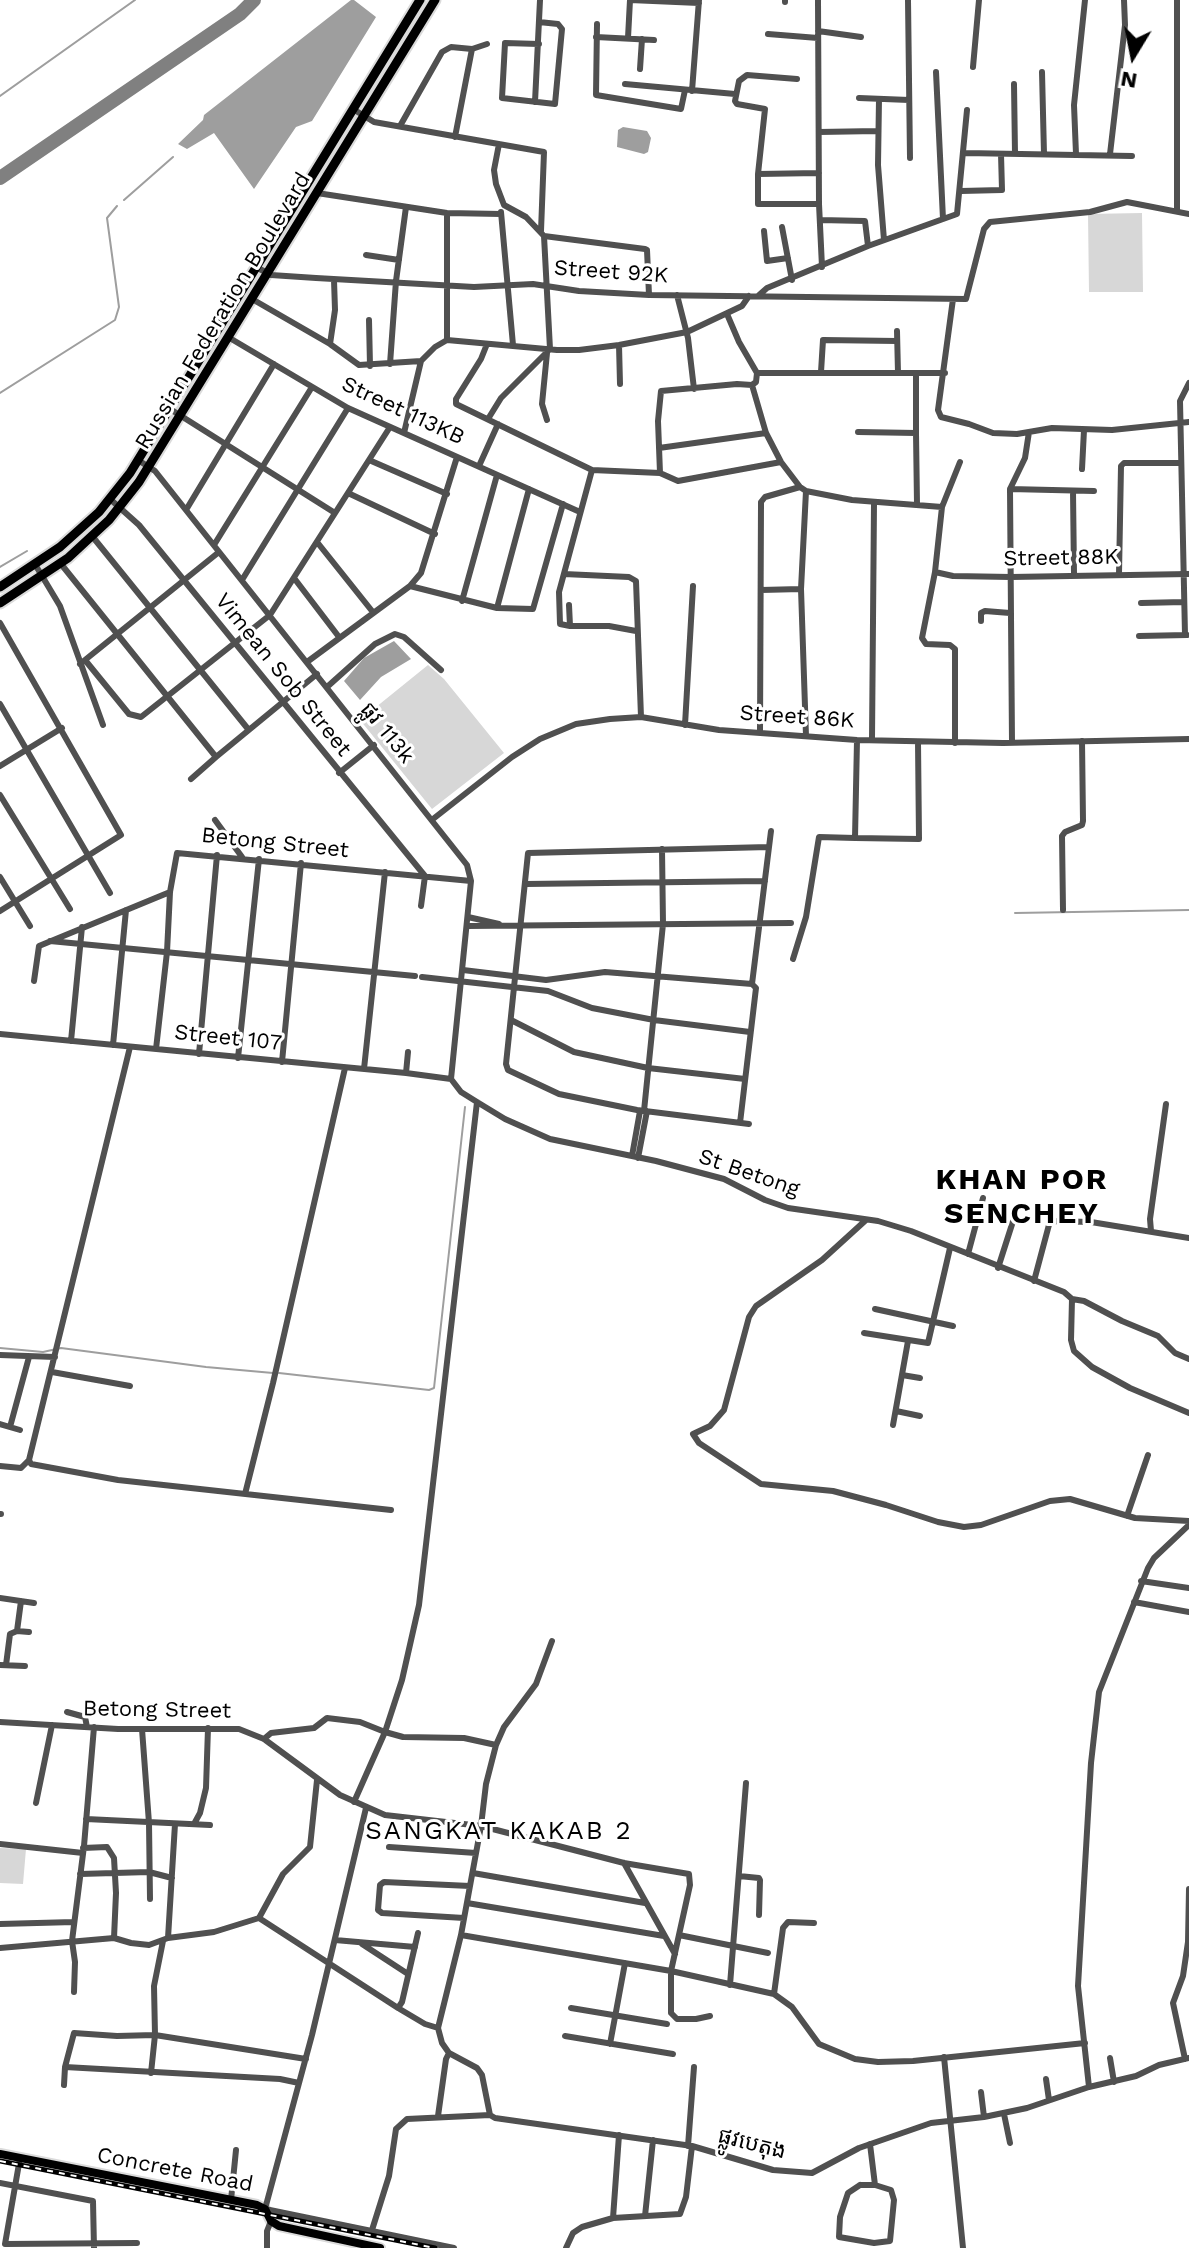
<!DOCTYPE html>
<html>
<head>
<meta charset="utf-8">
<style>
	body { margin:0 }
	#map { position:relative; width:1189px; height:2248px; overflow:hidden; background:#fff; font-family:"Work Sans",sans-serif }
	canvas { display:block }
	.north { position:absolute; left:1093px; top:16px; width:80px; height:80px; -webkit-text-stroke:6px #fff; paint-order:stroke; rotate:190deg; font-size:22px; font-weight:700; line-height:32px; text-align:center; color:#000 }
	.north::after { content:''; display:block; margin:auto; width:28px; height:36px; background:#000; clip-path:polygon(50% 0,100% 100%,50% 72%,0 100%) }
</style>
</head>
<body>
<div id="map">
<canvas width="1189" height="2248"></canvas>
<div class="north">N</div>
</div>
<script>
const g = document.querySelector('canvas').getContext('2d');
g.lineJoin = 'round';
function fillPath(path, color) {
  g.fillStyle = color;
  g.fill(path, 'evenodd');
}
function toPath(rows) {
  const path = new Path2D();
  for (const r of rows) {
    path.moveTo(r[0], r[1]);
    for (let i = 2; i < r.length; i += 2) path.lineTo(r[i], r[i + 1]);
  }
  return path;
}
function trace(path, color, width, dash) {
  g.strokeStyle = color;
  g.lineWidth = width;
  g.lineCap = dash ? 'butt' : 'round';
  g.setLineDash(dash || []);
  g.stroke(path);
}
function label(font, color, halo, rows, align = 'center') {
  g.font = font + ' "Work Sans","Noto Sans Khmer",sans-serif';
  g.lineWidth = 6;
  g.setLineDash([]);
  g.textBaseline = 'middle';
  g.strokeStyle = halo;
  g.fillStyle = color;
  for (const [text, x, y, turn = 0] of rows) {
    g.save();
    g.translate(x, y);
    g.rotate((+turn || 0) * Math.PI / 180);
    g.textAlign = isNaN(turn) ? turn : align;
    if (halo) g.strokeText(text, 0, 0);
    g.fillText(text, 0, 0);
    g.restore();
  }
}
fillPath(toPath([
	[1142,213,1143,292,1089,292,1088,214],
	[428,665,444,679,504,753,432,809,360,720],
	[0,1848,26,1849,23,1884,0,1883]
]), '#d7d7d7');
fillPath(toPath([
	[351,0,354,0,376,17,312,121,296,127,254,189,214,133,187,149,178,144,203,120,204,115],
	[623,127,647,131,651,138,648,152,644,154,617,147,618,130],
	[394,641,411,659,381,677,360,700,344,681,364,658]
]), '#9e9e9e');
trace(toPath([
	[0,96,135,0],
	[124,200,173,157],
	[0,393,115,320,119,307,107,218,117,206],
	[0,567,27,551],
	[1015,913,1189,910],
	[0,1348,43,1352,61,1348,206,1367,273,1373],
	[279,1373,429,1390,434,1388,465,1107]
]), '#9e9e9e', 2);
trace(toPath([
	[0,178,240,14,254,0]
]), '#808080', 14);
const major = toPath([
	[0,2154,257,2205,265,2209,271,2221,279,2226,380,2248]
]);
const highway = toPath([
	[0,587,60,547,99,512,130,473,420,0],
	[0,603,68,558,109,520,139,482,435,0]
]);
trace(major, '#dbdbdb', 12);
trace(highway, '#dbdbdb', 13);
trace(toPath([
	[630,0,699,3],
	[818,0,819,204,822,267],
	[908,0,910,158],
	[1177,0,1177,211],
	[785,2,785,0],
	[539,22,558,24,562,29,555,104,502,98,505,43,539,44],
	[597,24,596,95,681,109,685,90],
	[818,31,861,37],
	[768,34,818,38],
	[596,37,654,40],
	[628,38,630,0],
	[973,67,979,0],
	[640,69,642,39],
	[936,72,943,219],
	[1042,72,1044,154],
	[797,79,747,75,739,81,735,101,737,104,765,109,758,174,758,204,819,204],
	[625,84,735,94],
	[1014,84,1015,154],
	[692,91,699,0],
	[859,98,909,100],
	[879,99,878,165,884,240],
	[535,102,540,0],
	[353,109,374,122,544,152,541,231],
	[400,126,442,52,451,47,472,49,487,44],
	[819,132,877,131],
	[455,137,472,49],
	[965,153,1132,156],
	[1076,154,1074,105,1085,0],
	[1110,154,1125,25,1124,0],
	[758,174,819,173],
	[961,191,1002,190,1001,154],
	[317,193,447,213,501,214],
	[501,212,513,345],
	[820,220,865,221,868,246],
	[782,227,792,280],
	[764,231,767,261,788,258],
	[544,236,645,249,647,250,649,295],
	[366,255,399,260],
	[256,267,271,275,316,278,474,287,533,284,579,291,649,295,966,299,984,229,990,222,1090,212,1127,202,1189,214],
	[677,295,688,338,694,389],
	[758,296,767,288,868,246,957,214,967,110],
	[252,299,330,344,359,365,421,361],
	[953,299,938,410,941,417,969,424,993,433,1017,434,1052,428,1112,430,1189,422],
	[727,314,739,342,757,373,756,382,752,385,766,433,781,462,800,487,806,491,852,500,942,507],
	[369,320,370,366],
	[897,331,898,373],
	[228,337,348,408,580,512],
	[447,340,447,213],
	[330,344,335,310,334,280],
	[487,344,481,359,456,399,456,404,592,470,660,473,678,481,781,462],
	[619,345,620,384],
	[547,353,542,404,547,420],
	[390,364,396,281,406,207],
	[821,372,823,340,897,341],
	[757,373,945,373],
	[916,373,916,433],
	[170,409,335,513],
	[488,419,501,398,550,349,544,236,526,217,504,205,496,184,494,170,499,144],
	[858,432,916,433,917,504],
	[404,433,421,361,435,347,447,340,557,350,579,350,619,345,687,332,742,306,749,296],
	[659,448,766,433],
	[138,460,155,471,467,865,471,881,451,1079],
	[369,460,447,494],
	[479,466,498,424],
	[1082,469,1084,430],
	[660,473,658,421,661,391,737,384,752,385],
	[1010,489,1094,491],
	[806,491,801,589,806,736],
	[1073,491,1074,574],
	[348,493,435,534],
	[110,499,139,525,425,876,421,906],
	[186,510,274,364],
	[92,536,248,729],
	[317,542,372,611],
	[214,545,312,387],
	[61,564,216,757,191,779],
	[36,566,60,606,103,725],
	[935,572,953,576,1011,577,1189,574],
	[564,574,629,577,636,581,641,717],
	[1119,574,1121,466,1124,463,1181,463],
	[294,578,339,637],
	[242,580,348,408],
	[410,586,497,608,533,609,563,504],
	[761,590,801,589],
	[462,601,497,475],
	[1141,603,1184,602],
	[569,605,570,626,609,626,636,631],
	[497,608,529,489],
	[981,621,981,613,985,611,1010,613],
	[0,623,121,835,0,911],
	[570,626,560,624,559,592,592,470],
	[1185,635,1180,401,1189,383],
	[1139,636,1187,635],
	[85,660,129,714,141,717,270,615,390,427],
	[307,662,410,586,421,573,457,457],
	[80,664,219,552],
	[327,687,375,644,395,634,404,637,441,670],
	[0,704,110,893],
	[685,725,693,586],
	[760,733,761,502,765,497,800,487],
	[872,740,874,503],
	[955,743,955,649,950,645,926,644,922,638,935,572,942,507,960,462],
	[1012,743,1010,489,1025,458,1029,432],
	[216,757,317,674],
	[0,766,62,728],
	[339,773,374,745],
	[0,795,70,909],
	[433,819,512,757,540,739,576,724,610,719,641,717,719,730,857,740,1003,743,1189,739],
	[215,820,242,857],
	[855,838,919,839,918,742],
	[0,877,30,926],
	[526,884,765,881],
	[1063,910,1062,836,1065,832,1082,825,1083,821,1082,741],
	[468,917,499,924],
	[467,926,791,923],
	[50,941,415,976],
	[793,959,806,917,819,837,855,838,857,740],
	[463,970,546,980,605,972,752,984,756,988,740,1123],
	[422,977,548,991,592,1008,654,1020,750,1032],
	[34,981,39,946,170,892],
	[752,984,771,831],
	[511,1020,574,1052,648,1068,745,1079],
	[0,1034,406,1073,451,1079],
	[71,1041,82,927],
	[113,1045,126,910],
	[130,1047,29,1460,31,1464,118,1480,391,1510],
	[156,1049,167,952,170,892,177,853,471,881],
	[199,1054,217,855],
	[238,1058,259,859],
	[282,1062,301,863],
	[364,1069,385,872],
	[406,1073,408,1052],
	[451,1079,461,1092,477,1102,505,1119,550,1139,656,1161,724,1179,765,1200,788,1208,878,1221,911,1231,1064,1292,1072,1299,1071,1340,1074,1351,1092,1367,1130,1388,1189,1413],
	[477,1102,419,1605,402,1680,385,1732,403,1737,464,1738,496,1745],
	[644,1111,663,924,662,849],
	[749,1124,637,1110,559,1094,508,1070,506,1064,528,853,769,847],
	[632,1156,640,1111],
	[638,1158,647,1111],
	[866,1220,822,1260,756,1306,749,1317,724,1410,710,1426,693,1434,699,1443,761,1484,833,1491,886,1505,938,1522,964,1527,981,1525,1050,1501,1070,1499,1135,1518,1189,1521],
	[1151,1231,1150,1219,1166,1104],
	[968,1254,983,1198],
	[998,1268,1015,1215],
	[1034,1281,1050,1221,1091,1222,1189,1238],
	[1072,1299,1084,1301,1122,1321,1158,1336,1175,1353,1189,1359],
	[875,1309,953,1326],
	[864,1333,928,1343,950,1248],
	[0,1355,55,1357],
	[52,1372,130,1386],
	[902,1375,920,1378],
	[896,1411,920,1416],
	[0,1424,20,1430],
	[893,1425,908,1341],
	[10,1427,29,1357],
	[0,1466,21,1468,29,1460],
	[245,1494,273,1383,345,1068],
	[0,1514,1,1514],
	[1127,1516,1148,1455],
	[1141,1581,1189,1588],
	[0,1598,34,1603],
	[1134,1602,1189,1612],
	[17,1631,21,1601],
	[0,1665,25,1666],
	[6,1665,10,1634,17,1631,29,1632],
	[67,1712,85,1717,87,1727],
	[0,1722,118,1729,239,1729,264,1739,340,1795,385,1815,481,1826,624,1863,689,1874,690,1885,671,1971,671,2013,677,2019,696,2019,710,2016],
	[142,1729,149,1823,150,1899],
	[264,1739,271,1733,314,1728,327,1718,360,1722,385,1732,354,1802],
	[36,1803,52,1725],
	[366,1808,312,2035,265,2209,454,2248],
	[86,1819,210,1825],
	[194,1824,200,1813,206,1788,208,1728],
	[0,1844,83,1853],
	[389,1847,476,1853],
	[83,1848,107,1847,114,1858,116,1893,114,1938],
	[624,1863,675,1954],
	[473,1873,645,1903],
	[80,1874,149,1872,172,1878],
	[739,1876,759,1878,760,1880,759,1915],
	[467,1903,664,1936],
	[259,1918,398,2008,425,2024,438,2028],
	[464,1918,382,1913,378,1910,380,1885,384,1882,470,1886],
	[0,1924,74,1922],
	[461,1935,671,1971,774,1994,792,2007,819,2044,855,2059,878,2062,913,2061,1085,2043],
	[679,1935,768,1953],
	[168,1938,175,1824],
	[335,1940,415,1947],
	[362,1944,408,1974],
	[0,1948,114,1938,131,1943,149,1945,168,1938,214,1932,259,1918,283,1874,310,1847,317,1780],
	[730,1985,746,1783],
	[74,1992,75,1962,72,1941,84,1846,94,1727],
	[774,1994,783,1928,788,1922,814,1923],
	[398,2008,402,2002,418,1933],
	[571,2008,667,2024],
	[565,2036,673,2054],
	[610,2044,625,1963],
	[944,2057,963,2248],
	[1110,2058,1114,2082],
	[1185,2059,1173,2003,1183,1976,1188,1942,1189,1889],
	[65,2067,280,2079,299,2083],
	[151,2073,155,2035,154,1986,163,1941],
	[1046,2079,1049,2100],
	[64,2085,65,2067,74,2033,117,2036,155,2035,306,2059],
	[1089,2087,1078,1986,1091,1763,1099,1692,1148,1568,1154,1558,1189,1525],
	[981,2092,984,2117],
	[1004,2114,1010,2143],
	[490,2115,482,2075,477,2068,449,2053,442,2043,438,2028,461,1935,481,1826,486,1784,496,1745,504,1727,536,1684,552,1641],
	[438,2116,446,2059,449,2053],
	[870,2144,875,2185],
	[688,2146,694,2067],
	[0,2183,93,2201,94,2248],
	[860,2185,875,2185,891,2190,894,2200,890,2241,874,2243,839,2237,840,2217,848,2193,860,2185],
	[231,2200,236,2150],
	[645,2216,653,2140],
	[613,2218,619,2135],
	[372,2230,389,2176,396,2129,407,2119,490,2115,495,2118,692,2146,773,2170,812,2173,859,2148,931,2123,984,2117,1027,2108,1089,2087,1136,2076,1159,2065,1189,2058],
	[5,2244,137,2243],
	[5,2244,20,2158],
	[267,2248,267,2231,271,2221],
	[566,2248,573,2233,582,2227,613,2218,680,2214,686,2197,692,2146]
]), '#505050', 6);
trace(major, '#000', 8);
trace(highway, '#000', 9);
const rail = toPath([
	[0,2161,435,2248]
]);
trace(rail, '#000', 5);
trace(rail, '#fff', 2, [6]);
label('22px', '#000', '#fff', [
	["Street 92K",611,272,4],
	["Russian Federation Boulevard",223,311,-59],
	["Street 113KB",403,411,25],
	["Street 88K",1061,558,-1],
	["Vimean Sob Street",283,675,51],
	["Street 86K",797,717,4],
	["ផ្លូវ 113k",387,733,51],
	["Betong Street",275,843,6],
	["Street 107",228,1038,6],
	["St Betong",749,1173,19],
	["Betong Street",157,1710,1],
	["ផ្លូវបេតុង",752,2144,14],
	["Concrete Road",175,2170,11]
]);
g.letterSpacing = '2px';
label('26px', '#000', '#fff', [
	["SANGKAT KAKAB 2",499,1831]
]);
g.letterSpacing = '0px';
g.letterSpacing = '2px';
label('bold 30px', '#000', '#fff', [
	["KHAN POR",1022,1180],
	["SENCHEY",1022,1214]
]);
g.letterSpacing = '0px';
</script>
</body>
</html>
